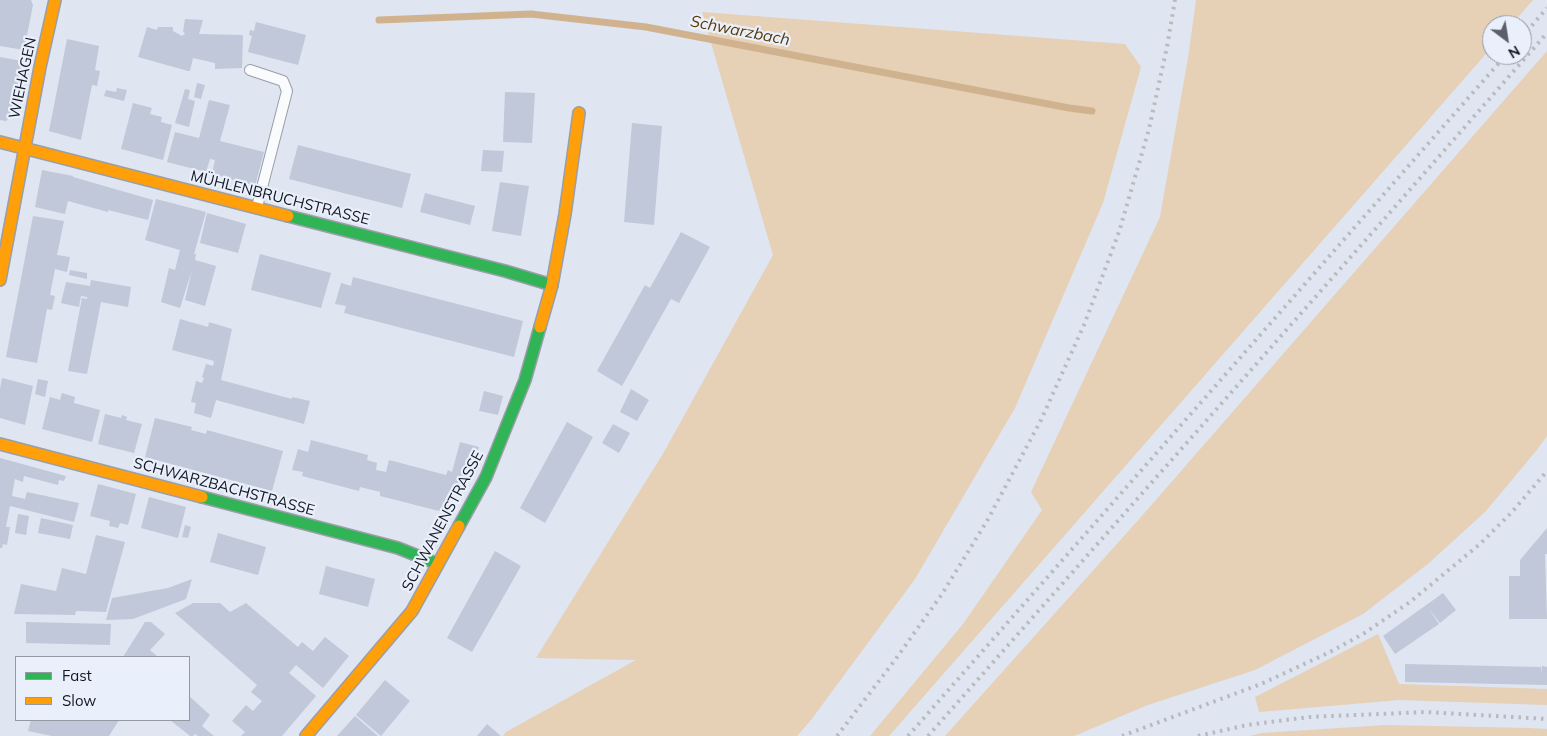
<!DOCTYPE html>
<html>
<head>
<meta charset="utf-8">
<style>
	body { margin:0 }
	#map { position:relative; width:1547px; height:736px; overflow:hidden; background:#dfe5f1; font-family:Mulish,sans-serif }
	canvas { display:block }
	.legend { position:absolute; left:15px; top:656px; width:175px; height:65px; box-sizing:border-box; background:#eaf0fb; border:1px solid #9499a4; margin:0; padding:6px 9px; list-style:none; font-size:15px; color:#121721 }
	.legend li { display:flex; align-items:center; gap:10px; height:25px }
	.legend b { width:25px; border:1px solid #9499a4 }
	.north { position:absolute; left:1482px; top:15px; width:50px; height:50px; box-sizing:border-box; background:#eaf0fb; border:1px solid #9499a4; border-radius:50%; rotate:149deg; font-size:14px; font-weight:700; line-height:20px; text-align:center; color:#121721 }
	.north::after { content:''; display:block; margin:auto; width:18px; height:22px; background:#5a5f6a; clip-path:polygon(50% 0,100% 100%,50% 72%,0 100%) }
</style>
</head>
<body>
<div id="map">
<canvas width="1547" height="736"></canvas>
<ul class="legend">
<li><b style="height:6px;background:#30b455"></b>Fast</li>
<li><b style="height:6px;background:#ff9f0a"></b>Slow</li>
</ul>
<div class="north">N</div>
</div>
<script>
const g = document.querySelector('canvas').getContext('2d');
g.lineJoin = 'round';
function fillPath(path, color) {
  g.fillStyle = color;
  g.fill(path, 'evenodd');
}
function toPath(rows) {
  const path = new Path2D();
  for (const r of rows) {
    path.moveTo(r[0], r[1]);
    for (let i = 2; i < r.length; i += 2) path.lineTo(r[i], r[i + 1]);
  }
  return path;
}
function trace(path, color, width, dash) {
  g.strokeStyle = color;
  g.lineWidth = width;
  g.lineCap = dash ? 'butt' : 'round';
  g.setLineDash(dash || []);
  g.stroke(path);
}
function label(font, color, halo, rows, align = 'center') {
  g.font = font + ' Mulish,sans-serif';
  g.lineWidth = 4.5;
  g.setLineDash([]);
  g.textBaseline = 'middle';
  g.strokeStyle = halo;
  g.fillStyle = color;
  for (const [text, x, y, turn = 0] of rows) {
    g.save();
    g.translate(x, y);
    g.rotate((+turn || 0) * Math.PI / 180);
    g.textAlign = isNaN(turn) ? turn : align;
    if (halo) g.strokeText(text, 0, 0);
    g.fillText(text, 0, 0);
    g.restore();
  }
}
fillPath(toPath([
	[1196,0,1533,0,1511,25,1492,25,1492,47,889,736,870,736,963,624,1042,510,1031,492,1160,217,1188,58],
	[702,12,1125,44,1141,67,1103,203,1015,408,915,579,811,720,797,736,503,736,506,732,636,660,536,658,664,452,773,255],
	[1547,51,1547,436,1536,451,1486,511,1429,563,1363,614,1255,670,1148,705,1074,736,945,736,1141,517],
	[1378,634,1399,684,1547,689,1547,705,1400,700,1259,712,1255,697],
	[1385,725,1529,728,1547,729,1547,736,1250,736,1262,733]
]), '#e6d0b6');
trace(toPath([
	[379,20,531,14,646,27,1069,108,1092,111]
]), '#d0b38e', 7);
fillPath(toPath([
	[0,0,31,0,33,5,24,50,0,46],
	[185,19,203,20,199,34,243,35,242,68,215,69,215,63,193,58,190,71,188,71,138,57,147,27,157,30,158,27,173,27,173,31,182,36,185,34,183,31],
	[256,22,306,35,298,65,248,52,252,36,249,35,250,30,254,31],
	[67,39,99,46,95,70,100,71,97,86,92,85,81,140,49,131],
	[0,57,22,61,12,116,6,121,0,120],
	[197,83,205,85,201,99,194,97],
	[117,88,127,90,124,101,104,96,106,90,116,92],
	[185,89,190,90,188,99,195,101,189,127,175,123],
	[505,92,535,93,532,143,503,142],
	[209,100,230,105,220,141,264,152,255,186,212,174,215,160,210,159,206,172,167,162,175,132,199,138],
	[133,103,152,108,150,114,162,117,161,122,172,125,163,160,121,149],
	[632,123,662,126,654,225,624,222],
	[298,145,411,174,402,208,289,179],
	[483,150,504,151,502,172,481,171],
	[42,170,73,176,73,177,153,200,148,220,108,210,108,212,68,201,65,214,35,207],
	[500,182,529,186,521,236,492,231],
	[425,193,475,206,470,225,420,212],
	[156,199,206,212,194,254,196,254,195,260,216,266,205,306,185,300,192,270,180,308,161,302,169,268,175,270,180,250,145,240],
	[207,213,246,224,238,253,200,243],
	[33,216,64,221,57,255,70,257,67,272,55,269,50,295,55,296,52,310,47,309,37,363,6,357],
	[681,232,710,247,679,303,671,299,622,386,597,371,645,285,650,288],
	[260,254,331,273,321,308,251,290],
	[70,270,87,273,87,279,69,275],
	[353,277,523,321,514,357,344,313,346,306,335,304,341,283,351,286],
	[91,280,131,287,128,307,101,302,87,374,68,371,82,298,87,299,87,297,81,296,79,307,61,303,66,282,90,286],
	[180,319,208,327,209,322,232,329,221,380,292,399,292,397,310,401,304,424,216,400,211,418,194,413,196,403,191,402,196,381,202,383,204,378,202,377,206,364,213,366,214,361,172,350],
	[2,378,33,386,25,425,0,418,0,389],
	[38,379,48,381,45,397,35,394],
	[631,389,649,400,637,421,620,412],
	[484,391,503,396,498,415,479,411],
	[62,393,75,397,74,403,100,410,92,442,42,429,50,397,60,400],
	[105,414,121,418,122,415,127,417,126,420,142,424,134,453,98,444],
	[155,418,192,427,191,430,206,434,207,430,283,451,272,491,145,457],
	[567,422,593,437,545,523,520,508],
	[613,424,630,433,619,453,602,443],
	[311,440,368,455,367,460,377,463,376,470,386,472,389,460,446,475,448,470,452,472,460,442,479,447,471,476,467,475,461,495,453,493,447,513,380,496,380,492,360,487,359,491,302,476,303,472,292,470,298,449,308,452],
	[0,458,66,476,64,481,59,480,58,485,24,476,23,482,15,479,12,496,25,499,27,492,79,503,74,522,10,506,6,527,10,527,7,545,3,544,2,548,0,548],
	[98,484,136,494,128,525,120,523,118,528,109,526,110,521,90,516],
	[149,497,186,507,178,538,141,528],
	[18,514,29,516,26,535,15,533],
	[41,518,73,525,70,539,38,533],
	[185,525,191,527,188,538,182,537],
	[1547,528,1547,554,1545,554,1547,619,1509,619,1509,576,1520,576,1520,560],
	[218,533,266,547,258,575,210,562],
	[96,535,125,542,106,612,76,611,75,615,14,614,21,584,56,591,62,568,86,574],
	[495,551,521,566,472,652,447,638],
	[326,566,375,579,368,607,319,594],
	[192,579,186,599,133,619,106,620,112,598,168,588],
	[1443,593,1456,610,1440,623,1429,609,1439,624,1395,654,1383,636],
	[193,603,220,603,230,612,246,603,298,647,302,642,313,651,325,637,349,656,323,688,296,665,289,673,316,696,282,736,241,736,245,732,232,721,246,705,253,711,262,701,251,692,257,685,175,613],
	[26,622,111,624,110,645,26,643],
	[145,622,151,622,165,634,150,650,158,657,123,657],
	[1405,664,1541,667,1541,674,1542,666,1547,667,1547,685,1405,682],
	[385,680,410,701,381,736,356,715],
	[189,696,210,715,202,726,214,736,198,736,195,734,193,736,190,736,170,720,189,720],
	[355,716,378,736,337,736],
	[31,720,119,720,109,736,52,736,28,731],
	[487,724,501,736,477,736]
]), '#c0c8d9');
const lane = toPath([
	[250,70,283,81,287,91,257,207]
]);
const fast = toPath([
	[288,216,505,271,552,285],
	[202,497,398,548,438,564],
	[459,526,486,477,525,380,540,327]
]);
const slow = toPath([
	[0,142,288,216],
	[0,280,40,67,55,0],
	[540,327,552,285,565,214,579,113],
	[0,444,202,497],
	[306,736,412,611,459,526]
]);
trace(lane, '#999ea8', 12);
trace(fast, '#999ea8', 14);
trace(slow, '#999ea8', 14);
trace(lane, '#fafbfd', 10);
trace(fast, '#30b455', 11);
trace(slow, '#ff9f0a', 11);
trace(toPath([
	[1522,37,1547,8],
	[837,736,895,660,942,594,987,521,1041,420,1084,325,1119,232,1149,129,1167,47,1175,0],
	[908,736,1506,55],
	[928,736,1386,217,1547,33],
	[1122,736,1261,684,1328,653,1363,634,1410,602,1480,544,1512,512,1547,471],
	[1198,736,1247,725,1309,717,1426,712,1547,719]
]), '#b9babd', 4, [2.5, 5]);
label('15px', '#121721', '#eaf0fb', [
	["WIEHAGEN",23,78,-78],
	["MÜHLENBRUCHSTRASSE",280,198,14],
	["SCHWARZBACHSTRASSE",224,487,15],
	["SCHWANENSTRASSE",443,521,-62]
]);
label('italic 16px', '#583908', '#eaf0fb', [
	["Schwarzbach",740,31,11]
]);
</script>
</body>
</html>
